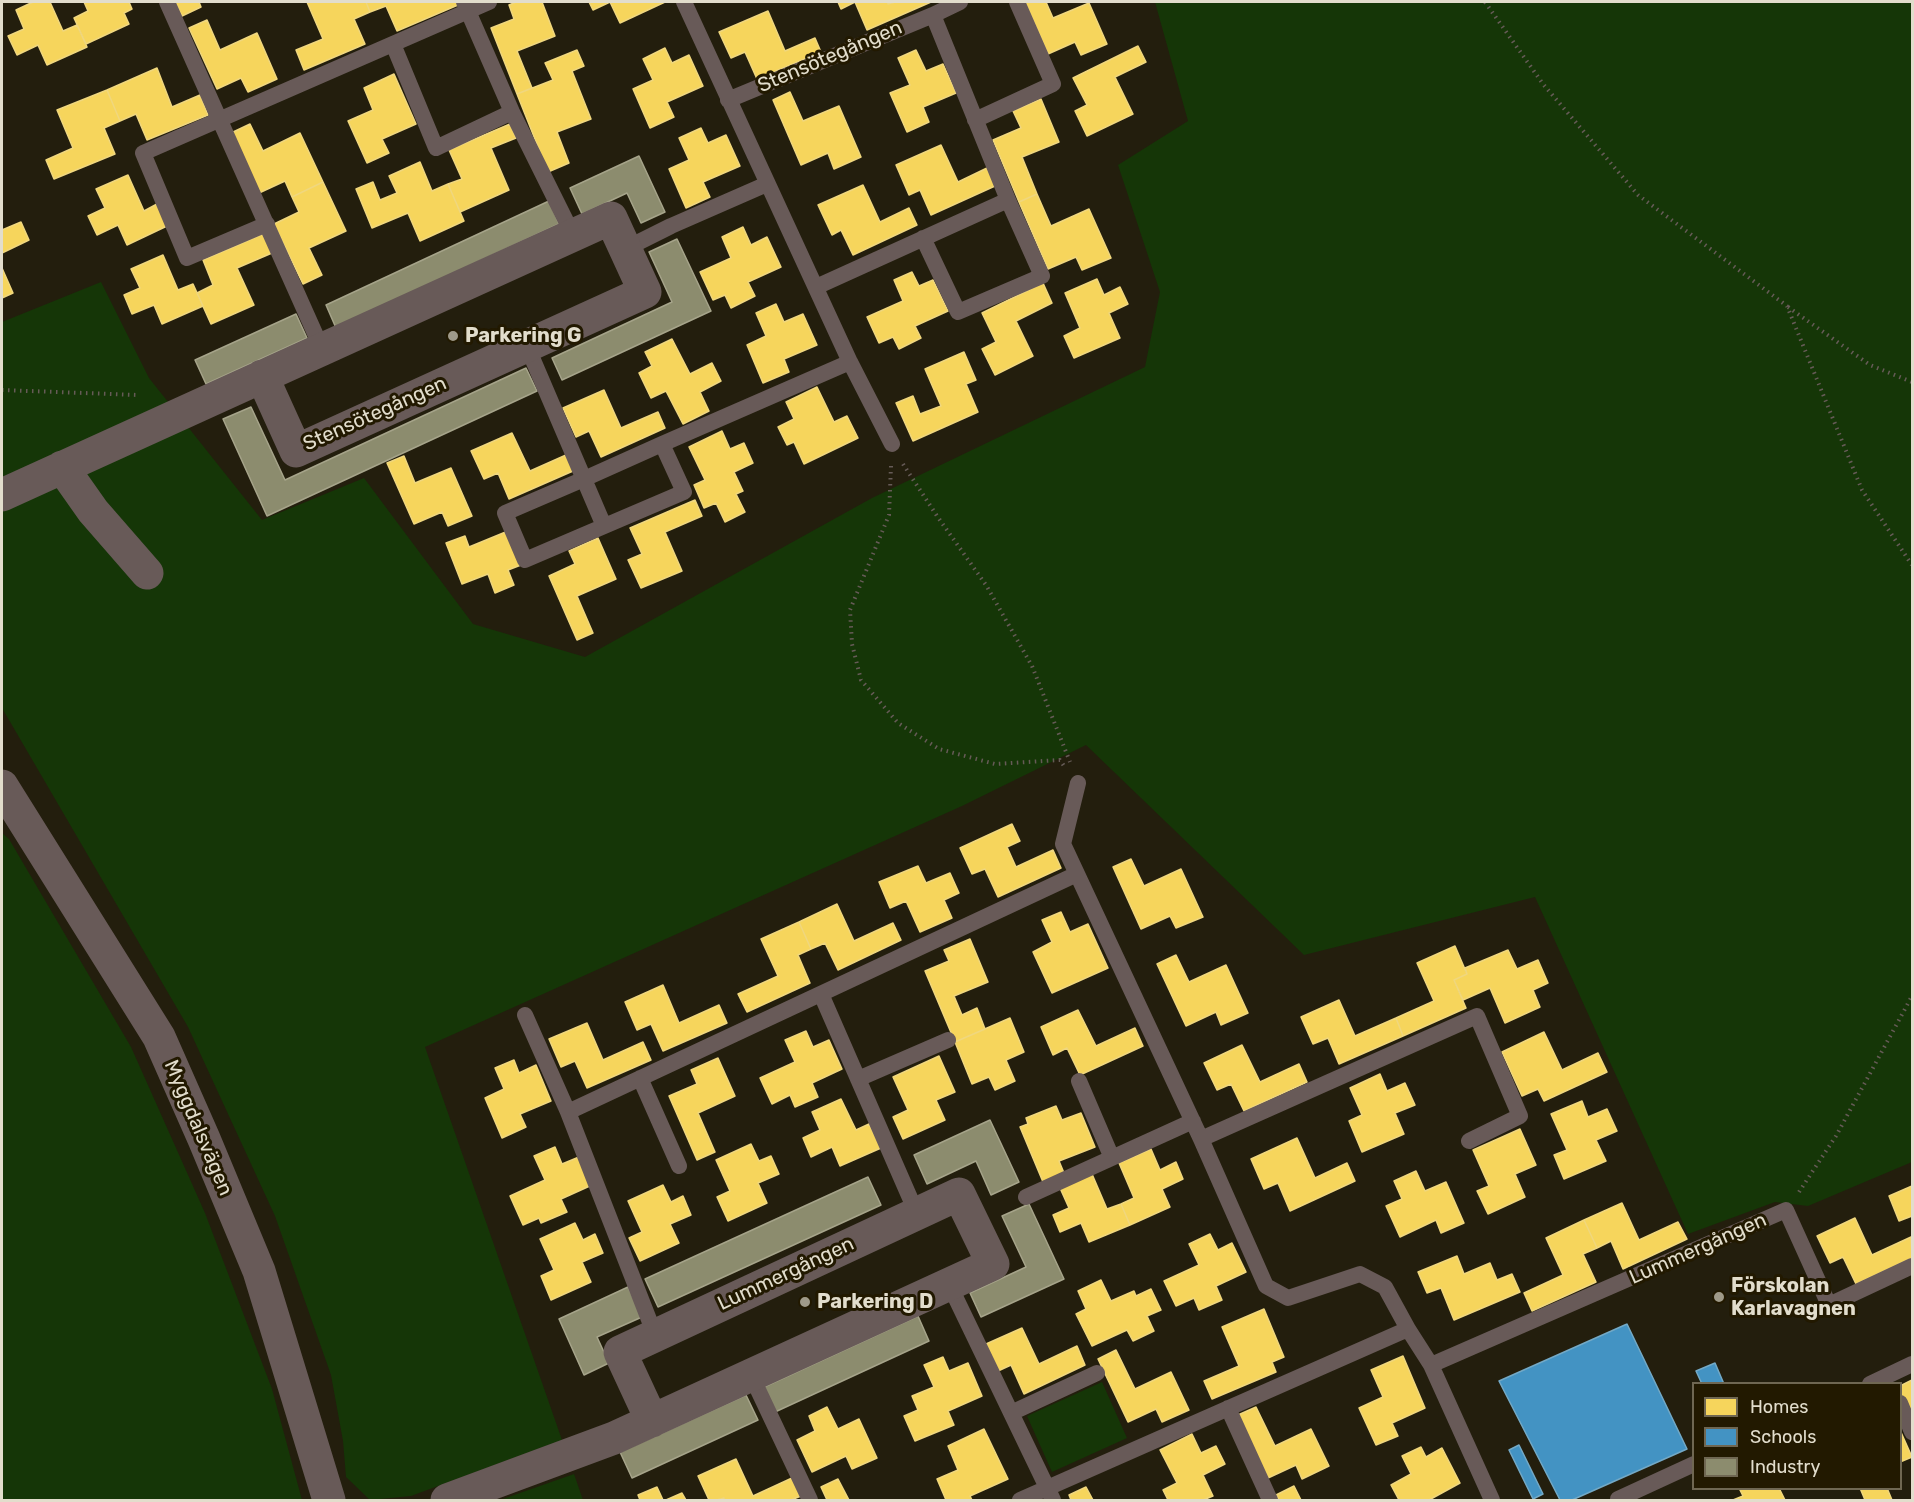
<!DOCTYPE html>
<html>
<head>
<meta charset="utf-8">
<style>
	body { margin:0 }
	#map { position:relative; width:1914px; height:1502px; overflow:hidden; background:#231e0d; font-family:Rubik,sans-serif }
	canvas { display:block }
	.frame { position:absolute; inset:0; border:3px solid #e2ddcc; pointer-events:none }
	.legend { position:absolute; left:1692px; top:1382px; width:210px; height:108px; box-sizing:border-box; background:#221900; border:2px solid #6f6752; margin:0; padding:8px 10px; list-style:none; font-size:18px; color:#e2ddcc }
	.legend li { display:flex; align-items:center; gap:12px; height:30px }
	.legend b { width:30px; border:2px solid #6f6752 }
</style>
</head>
<body>
<div id="map">
<canvas width="1914" height="1502"></canvas>
<div class="frame"></div>
<ul class="legend">
<li><b style="height:16px;background:#f6d55c"></b>Homes</li>
<li><b style="height:16px;background:#4393c3"></b>Schools</li>
<li><b style="height:16px;background:#8c8c6e"></b>Industry</li>
</ul>
</div>
<script>
const g = document.querySelector('canvas').getContext('2d');
g.lineJoin = 'round';
function fillPath(path, color) {
  g.fillStyle = color;
  g.fill(path, 'evenodd');
}
function toPath(rows) {
  const path = new Path2D();
  for (const r of rows) {
    path.moveTo(r[0], r[1]);
    for (let i = 2; i < r.length; i += 2) path.lineTo(r[i], r[i + 1]);
  }
  return path;
}
function trace(path, color, width, dash) {
  g.strokeStyle = color;
  g.lineWidth = width;
  g.lineCap = dash ? 'butt' : 'round';
  g.setLineDash(dash || []);
  g.stroke(path);
}
function label(font, color, halo, rows, align = 'center') {
  g.font = font + ' Rubik,sans-serif';
  g.lineWidth = 6;
  g.setLineDash([]);
  g.textBaseline = 'middle';
  g.strokeStyle = halo;
  g.fillStyle = color;
  for (const [text, x, y, turn = 0] of rows) {
    g.save();
    g.translate(x, y);
    g.rotate((+turn || 0) * Math.PI / 180);
    g.textAlign = isNaN(turn) ? turn : align;
    if (halo) g.strokeText(text, 0, 0);
    g.fillText(text, 0, 0);
    g.restore();
  }
}
fillPath(toPath([
	[1155,2,1912,2,1912,1162,1808,1206,1775,1202,1688,1234,1535,897,1304,955,1086,745,962,806,425,1047,562,1440,411,1496,370,1500,346,1477,343,1441,331,1375,275,1216,188,1027,2,708,2,322,101,282,149,378,262,520,364,478,473,624,585,657,872,498,1145,367,1160,292,1118,165,1188,121],
	[2,833,9,839,131,1047,205,1213,272,1389,302,1500,2,1500],
	[1102,1382,1127,1438,1052,1472,1027,1416],
	[574,1474,583,1500,500,1500]
]), '#153607');
const homes = toPath([
	[33,2,50,2,63,31,77,25,87,47,47,65,38,45,17,55,8,36,24,29,16,10,33,2],
	[84,2,129,2,132,9,124,13,129,24,86,44,74,18,88,11,84,2],
	[175,2,199,2,201,7,182,16,175,2],
	[307,2,366,2,370,12,354,19,365,44,304,70,296,50,323,39,307,2],
	[366,2,456,2,458,5,397,31,386,6,370,12,366,2],
	[516,2,542,2,555,36,517,51,532,88,517,94,491,28,514,19,509,5,516,2],
	[589,2,665,2,620,23,610,2,593,10,589,2],
	[838,2,887,2,888,4,895,2,931,2,867,30,855,2,841,9,838,2],
	[1025,2,1046,2,1053,18,1089,3,1107,44,1081,55,1075,42,1048,54,1025,2],
	[768,11,785,51,815,38,821,52,757,79,745,52,731,58,719,32,768,11],
	[207,20,220,50,257,33,277,79,248,92,241,78,217,89,189,28,207,20],
	[1138,46,1146,62,1115,77,1133,114,1087,136,1075,111,1087,105,1073,78,1138,46],
	[665,48,672,63,689,55,703,86,667,102,674,117,650,128,633,89,653,80,643,59,665,48],
	[577,50,584,66,572,71,591,119,557,132,569,163,548,172,517,94,553,80,545,63,577,50],
	[916,50,926,71,943,64,956,93,923,107,929,122,907,132,890,93,910,85,898,58,916,50],
	[157,68,172,107,200,95,208,115,147,140,136,114,120,121,107,90,157,68],
	[394,74,416,124,382,139,389,153,367,163,348,121,373,110,364,88,394,74],
	[107,90,120,121,104,128,115,154,54,179,46,160,73,148,57,110,107,90],
	[790,92,803,121,839,106,861,157,834,169,828,153,801,165,773,100,790,92],
	[1041,99,1059,142,1022,157,1037,194,1019,202,993,140,1021,128,1013,111,1041,99],
	[250,124,263,151,300,133,323,182,292,197,285,181,259,193,231,133,250,124],
	[510,124,516,138,491,148,509,190,460,212,448,184,462,179,449,150,510,124],
	[701,128,708,143,726,135,740,166,703,182,710,197,686,208,669,169,689,160,679,138,701,128],
	[941,145,958,182,987,168,995,186,931,215,920,190,909,195,896,165,941,145],
	[420,162,432,191,448,184,464,221,420,241,408,213,372,228,356,189,373,182,380,200,397,193,389,176,420,162],
	[128,175,144,211,157,204,167,226,127,245,118,225,97,235,88,216,105,208,96,189,128,175],
	[323,182,346,231,309,248,322,275,303,284,274,224,299,212,292,197,323,182],
	[863,185,880,222,909,208,917,225,853,255,841,230,832,235,818,205,863,185],
	[1037,194,1051,226,1089,209,1111,258,1082,270,1076,257,1048,269,1019,202,1037,194],
	[21,222,29,240,2,253,2,230,21,222],
	[743,227,751,245,767,237,781,267,748,282,755,296,731,308,725,295,713,300,700,272,731,258,722,237,743,227],
	[263,234,272,253,237,268,254,305,211,324,197,293,213,285,203,260,263,234],
	[163,255,178,290,193,284,203,306,162,324,154,305,132,314,124,295,140,288,131,269,163,255],
	[2,268,13,293,2,298,2,268],
	[912,272,919,286,933,280,948,311,915,326,921,338,899,349,893,337,879,343,867,317,903,301,894,280,912,272],
	[1097,279,1104,295,1120,287,1128,304,1109,313,1120,338,1074,358,1064,336,1080,328,1065,293,1097,279],
	[1043,283,1052,303,1016,321,1033,356,995,375,982,349,996,342,982,313,1043,283],
	[776,304,784,322,803,314,817,345,784,359,789,372,763,383,747,345,766,336,756,313,776,304],
	[672,339,690,374,712,363,721,381,700,392,709,411,683,424,666,391,651,398,639,373,652,366,645,352,672,339],
	[964,352,976,380,966,384,978,412,913,441,896,403,913,396,920,414,941,406,925,369,964,352],
	[817,387,834,422,847,416,858,438,804,464,794,442,787,445,778,427,794,419,786,402,817,387],
	[604,390,621,428,658,412,665,428,601,457,589,431,576,437,563,408,604,390],
	[722,431,730,449,744,443,753,463,734,472,743,491,736,494,745,512,725,522,716,503,704,508,694,485,705,480,689,447,722,431],
	[512,433,530,471,566,455,573,471,509,499,498,473,484,479,471,451,512,433],
	[404,456,415,483,451,468,472,516,448,526,442,512,414,524,387,463,404,456],
	[695,500,702,516,665,532,682,571,641,588,628,560,642,554,630,528,695,500],
	[508,531,521,565,508,570,514,585,495,593,488,574,462,584,446,543,465,536,469,547,508,531],
	[598,538,616,579,577,596,593,633,577,640,549,576,575,564,569,551,598,538],
	[1012,824,1020,841,1007,847,1016,867,1053,850,1061,868,998,897,985,869,972,874,960,848,1012,824],
	[1131,859,1144,886,1181,869,1203,917,1176,928,1170,916,1141,929,1113,867,1131,859],
	[918,866,926,883,950,873,959,893,944,900,952,918,920,932,906,901,890,908,879,882,918,866],
	[837,904,854,941,893,923,901,940,838,970,825,943,811,949,799,922,837,904],
	[1061,912,1070,932,1088,924,1108,968,1052,993,1033,952,1052,942,1042,920,1061,912],
	[799,922,811,949,798,955,810,983,747,1012,738,994,778,976,761,939,799,922],
	[970,939,988,982,954,996,962,1015,977,1008,985,1029,955,1042,925,971,949,961,944,950,970,939],
	[1455,946,1467,974,1454,980,1466,1008,1403,1036,1396,1018,1434,1001,1417,963,1455,946],
	[1508,950,1517,969,1538,960,1548,983,1533,990,1540,1007,1505,1023,1490,988,1463,1000,1454,980,1467,974,1465,968,1508,950],
	[1176,955,1189,982,1226,965,1248,1013,1221,1025,1216,1012,1186,1026,1157,964,1176,955],
	[663,985,679,1023,719,1005,727,1023,663,1051,651,1024,637,1030,625,1002,663,985],
	[1339,1000,1355,1036,1396,1018,1403,1036,1339,1064,1328,1038,1313,1044,1301,1017,1339,1000],
	[1078,1010,1096,1046,1135,1028,1143,1046,1080,1075,1067,1048,1053,1055,1041,1027,1078,1010],
	[1010,1018,1024,1052,1006,1060,1015,1081,995,1090,989,1077,972,1084,955,1042,1010,1018],
	[587,1023,603,1060,643,1042,651,1060,587,1088,575,1061,561,1067,549,1039,587,1023],
	[806,1031,813,1047,829,1040,842,1069,812,1083,818,1097,795,1107,790,1095,772,1104,760,1078,795,1062,785,1040,806,1031],
	[1544,1032,1562,1070,1598,1053,1607,1072,1544,1101,1538,1089,1522,1096,1502,1052,1544,1032],
	[1242,1045,1260,1082,1299,1064,1307,1082,1244,1111,1231,1084,1217,1090,1204,1063,1242,1045],
	[939,1056,955,1092,936,1100,945,1120,903,1139,893,1117,908,1110,893,1077,939,1056],
	[718,1058,735,1096,698,1113,715,1152,697,1160,669,1096,697,1084,691,1070,718,1058],
	[514,1060,519,1073,536,1065,551,1101,520,1114,526,1127,502,1138,485,1098,504,1089,495,1068,514,1060],
	[1380,1074,1387,1091,1405,1083,1415,1105,1395,1113,1404,1134,1362,1152,1349,1121,1362,1115,1350,1088,1380,1074],
	[841,1099,856,1130,869,1124,881,1148,840,1166,832,1147,811,1157,803,1138,820,1130,812,1112,841,1099],
	[1582,1101,1588,1117,1607,1109,1617,1131,1596,1140,1606,1161,1564,1179,1554,1155,1567,1150,1551,1114,1582,1101],
	[1056,1106,1062,1120,1081,1113,1095,1147,1059,1161,1064,1173,1043,1182,1020,1127,1028,1124,1026,1118,1056,1106],
	[1520,1129,1536,1165,1515,1174,1525,1197,1488,1214,1477,1191,1489,1186,1473,1150,1520,1129],
	[1297,1138,1315,1178,1347,1163,1355,1181,1290,1211,1278,1183,1264,1189,1251,1159,1297,1138],
	[751,1144,759,1161,771,1156,779,1174,758,1183,767,1203,728,1221,717,1197,730,1191,716,1160,751,1144],
	[555,1147,562,1164,579,1157,592,1185,561,1199,567,1212,541,1223,539,1218,523,1225,510,1196,545,1180,534,1156,555,1147],
	[1151,1149,1160,1170,1176,1162,1183,1179,1162,1189,1170,1207,1130,1225,1121,1204,1134,1198,1119,1163,1151,1149],
	[1416,1171,1425,1191,1446,1182,1464,1223,1441,1233,1436,1220,1400,1237,1386,1206,1402,1199,1394,1181,1416,1171],
	[1092,1174,1107,1209,1121,1204,1130,1225,1089,1242,1081,1223,1060,1232,1053,1215,1069,1208,1060,1188,1092,1174],
	[663,1185,671,1202,683,1196,691,1215,670,1224,679,1243,640,1261,629,1238,642,1232,628,1201,663,1185],
	[1912,1186,1912,1216,1899,1221,1889,1196,1912,1186],
	[1622,1203,1639,1240,1678,1222,1687,1239,1623,1269,1611,1241,1597,1248,1584,1220,1622,1203],
	[1855,1218,1872,1255,1911,1237,1912,1258,1856,1284,1843,1257,1830,1263,1817,1236,1855,1218],
	[1584,1220,1597,1248,1583,1254,1596,1282,1532,1311,1524,1293,1563,1275,1546,1238,1584,1220],
	[575,1223,583,1240,595,1234,603,1253,582,1262,591,1282,551,1300,541,1276,554,1270,540,1239,575,1223],
	[1210,1234,1218,1250,1232,1243,1246,1272,1216,1286,1222,1300,1199,1310,1194,1298,1176,1306,1164,1281,1199,1265,1189,1244,1210,1234],
	[1457,1256,1464,1274,1490,1263,1497,1280,1512,1274,1520,1292,1454,1320,1441,1288,1427,1293,1418,1272,1457,1256],
	[1101,1280,1111,1301,1134,1291,1136,1296,1151,1289,1161,1310,1147,1316,1154,1331,1133,1341,1127,1330,1092,1346,1076,1314,1086,1309,1078,1291,1101,1280],
	[1264,1309,1284,1357,1272,1362,1276,1372,1212,1399,1204,1381,1239,1366,1222,1327,1264,1309],
	[1022,1328,1039,1364,1077,1346,1085,1365,1024,1394,1011,1365,998,1371,986,1344,1022,1328],
	[1116,1350,1135,1389,1171,1372,1189,1410,1162,1422,1156,1409,1128,1422,1098,1359,1116,1350],
	[1403,1356,1425,1408,1392,1423,1398,1436,1376,1445,1359,1408,1383,1397,1371,1370,1403,1356],
	[943,1357,949,1371,968,1363,982,1396,948,1411,954,1425,915,1441,904,1416,918,1410,912,1396,934,1387,924,1365,943,1357],
	[1912,1380,1912,1418,1900,1393,1900,1386,1912,1380],
	[827,1407,838,1429,859,1419,877,1458,852,1469,846,1456,812,1472,797,1440,815,1431,809,1416,827,1407],
	[1256,1407,1275,1446,1311,1429,1329,1466,1302,1479,1296,1465,1268,1478,1238,1415,1256,1407],
	[984,1429,1008,1479,970,1496,972,1500,946,1500,937,1479,958,1470,948,1446,984,1429],
	[1900,1430,1912,1457,1900,1462,1900,1430],
	[1192,1434,1201,1453,1216,1446,1225,1464,1203,1475,1213,1496,1203,1500,1168,1500,1163,1490,1177,1483,1160,1450,1192,1434],
	[1421,1447,1426,1457,1442,1448,1460,1483,1429,1500,1399,1500,1391,1485,1411,1474,1402,1456,1421,1447],
	[736,1459,753,1496,792,1478,801,1496,791,1500,725,1500,724,1498,717,1500,709,1500,698,1476,736,1459],
	[838,1479,849,1500,827,1500,821,1487,838,1479],
	[1294,1486,1301,1500,1279,1500,1276,1495,1294,1486],
	[657,1487,663,1500,640,1500,638,1495,657,1487],
	[1086,1487,1093,1500,1071,1500,1069,1495,1086,1487],
	[1739,1488,1779,1488,1785,1500,1733,1500,1743,1496,1739,1488],
	[1860,1488,1887,1488,1892,1500,1865,1500,1860,1488],
	[682,1493,686,1500,666,1500,682,1493]
]);
fillPath(homes, '#f6d55c');
trace(homes, '#f0d77e', 1.5);
const schools = toPath([
	[1627,1324,1687,1449,1572,1500,1560,1500,1499,1381,1627,1324],
	[1715,1363,1724,1384,1702,1384,1696,1371,1715,1363],
	[1519,1445,1543,1494,1533,1499,1509,1450,1519,1445]
]);
fillPath(schools, '#4393c3');
trace(schools, '#73a9c6', 1.5);
const industry = toPath([
	[639,156,665,212,641,223,627,193,582,214,570,188,639,156],
	[549,201,559,224,336,328,326,305,549,201],
	[677,239,711,311,562,380,552,358,672,302,649,252,677,239],
	[296,314,307,338,206,384,195,360,296,314],
	[526,368,537,391,267,516,223,419,251,407,285,480,526,368],
	[990,1120,1019,1182,991,1195,976,1161,927,1184,914,1155,990,1120],
	[868,1177,881,1205,658,1307,645,1279,868,1177],
	[1029,1204,1064,1279,981,1317,970,1293,1026,1267,1002,1216,1029,1204],
	[628,1287,642,1317,597,1337,609,1363,584,1375,559,1319,628,1287],
	[918,1316,929,1341,775,1412,764,1387,918,1316],
	[746,1395,758,1420,632,1478,620,1452,746,1395]
]);
fillPath(industry, '#8c8c6e');
trace(industry, '#a6a48a', 1.5);
trace(toPath([
	[1485,2,1543,84,1638,195,1787,306,1862,490,1912,565],
	[1788,307,1870,365,1912,382],
	[2,390,138,395],
	[903,464,937,516,986,585,1032,666,1070,762],
	[891,466,889,515,850,610,852,644,861,680,898,723,939,749,995,764,1060,760,1064,766],
	[1799,1192,1836,1136,1912,996]
]), '#665b57', 4, [1.5, 4.5]);
trace(toPath([
	[167,2,322,349],
	[464,2,512,112,573,235],
	[684,2,850,362,892,444],
	[933,15,960,2],
	[393,44,436,148,512,112],
	[728,100,933,15,1008,200,816,287],
	[975,120,1053,84,1017,2],
	[267,224,187,258,143,153,489,2],
	[923,238,958,312,1042,276,1008,200],
	[625,249,671,226,767,184],
	[527,346,604,526],
	[662,444,684,492,525,560,505,513,584,479,662,444,850,362],
	[1078,783,1063,844,1201,1139,1266,1286,1288,1298,1360,1274,1385,1287,1408,1329,1431,1365],
	[821,994,917,1214],
	[525,1015,568,1112],
	[640,1078,679,1166],
	[858,1079,948,1040],
	[1079,1081,1112,1158],
	[1201,1139,1477,1016,1520,1116,1469,1141],
	[1026,1197,1193,1121],
	[949,1284,1053,1500],
	[655,1335,568,1112,1077,874],
	[751,1375,810,1500],
	[1870,1384,1912,1364],
	[1900,1403,1912,1432],
	[1228,1408,1270,1500],
	[1011,1413,1097,1373],
	[1020,1500,1408,1329],
	[1492,1500,1431,1365,1786,1210,1829,1305,1912,1266],
	[1619,1500,1618,1499,1694,1464]
]), '#685a58', 16);
trace(toPath([
	[62,467,93,511,147,573],
	[2,495,611,218,645,292,296,451,262,376],
	[447,1500,614,1438,993,1264,959,1194,620,1352,652,1421]
]), '#685a58', 33);
trace(toPath([
	[2,786,159,1037,204,1139,259,1271,329,1500]
]), '#685a58', 33);
for (const [x, y, r, color] of [
	[453,336,6,"#9f9a89"],
	[1719,1297,6,"#9f9a89"],
	[805,1302,6,"#9f9a89"]
]) {
  const dot = new Path2D();
  dot.arc(x, y, r, 0, 2 * Math.PI);
  g.fillStyle = color;
  g.fill(dot);
  trace(dot, '#221900', 2);
}
label('20px', '#e2ddcc', '#221900', [
	["Stensötegången",830,57,-23],
	["Stensötegången",375,414,-24],
	["Myggdalsvägen",198,1128,67],
	["Lummergången",1698,1249,-24],
	["Lummergången",786,1274,-25]
]);
label('bold 20px', '#e2ddcc', '#221900', [
	["Parkering G",465,336],
	["Förskolan",1731,1286],
	["Karlavagnen",1731,1309],
	["Parkering D",817,1302]
], 'left');
</script>
</body>
</html>
